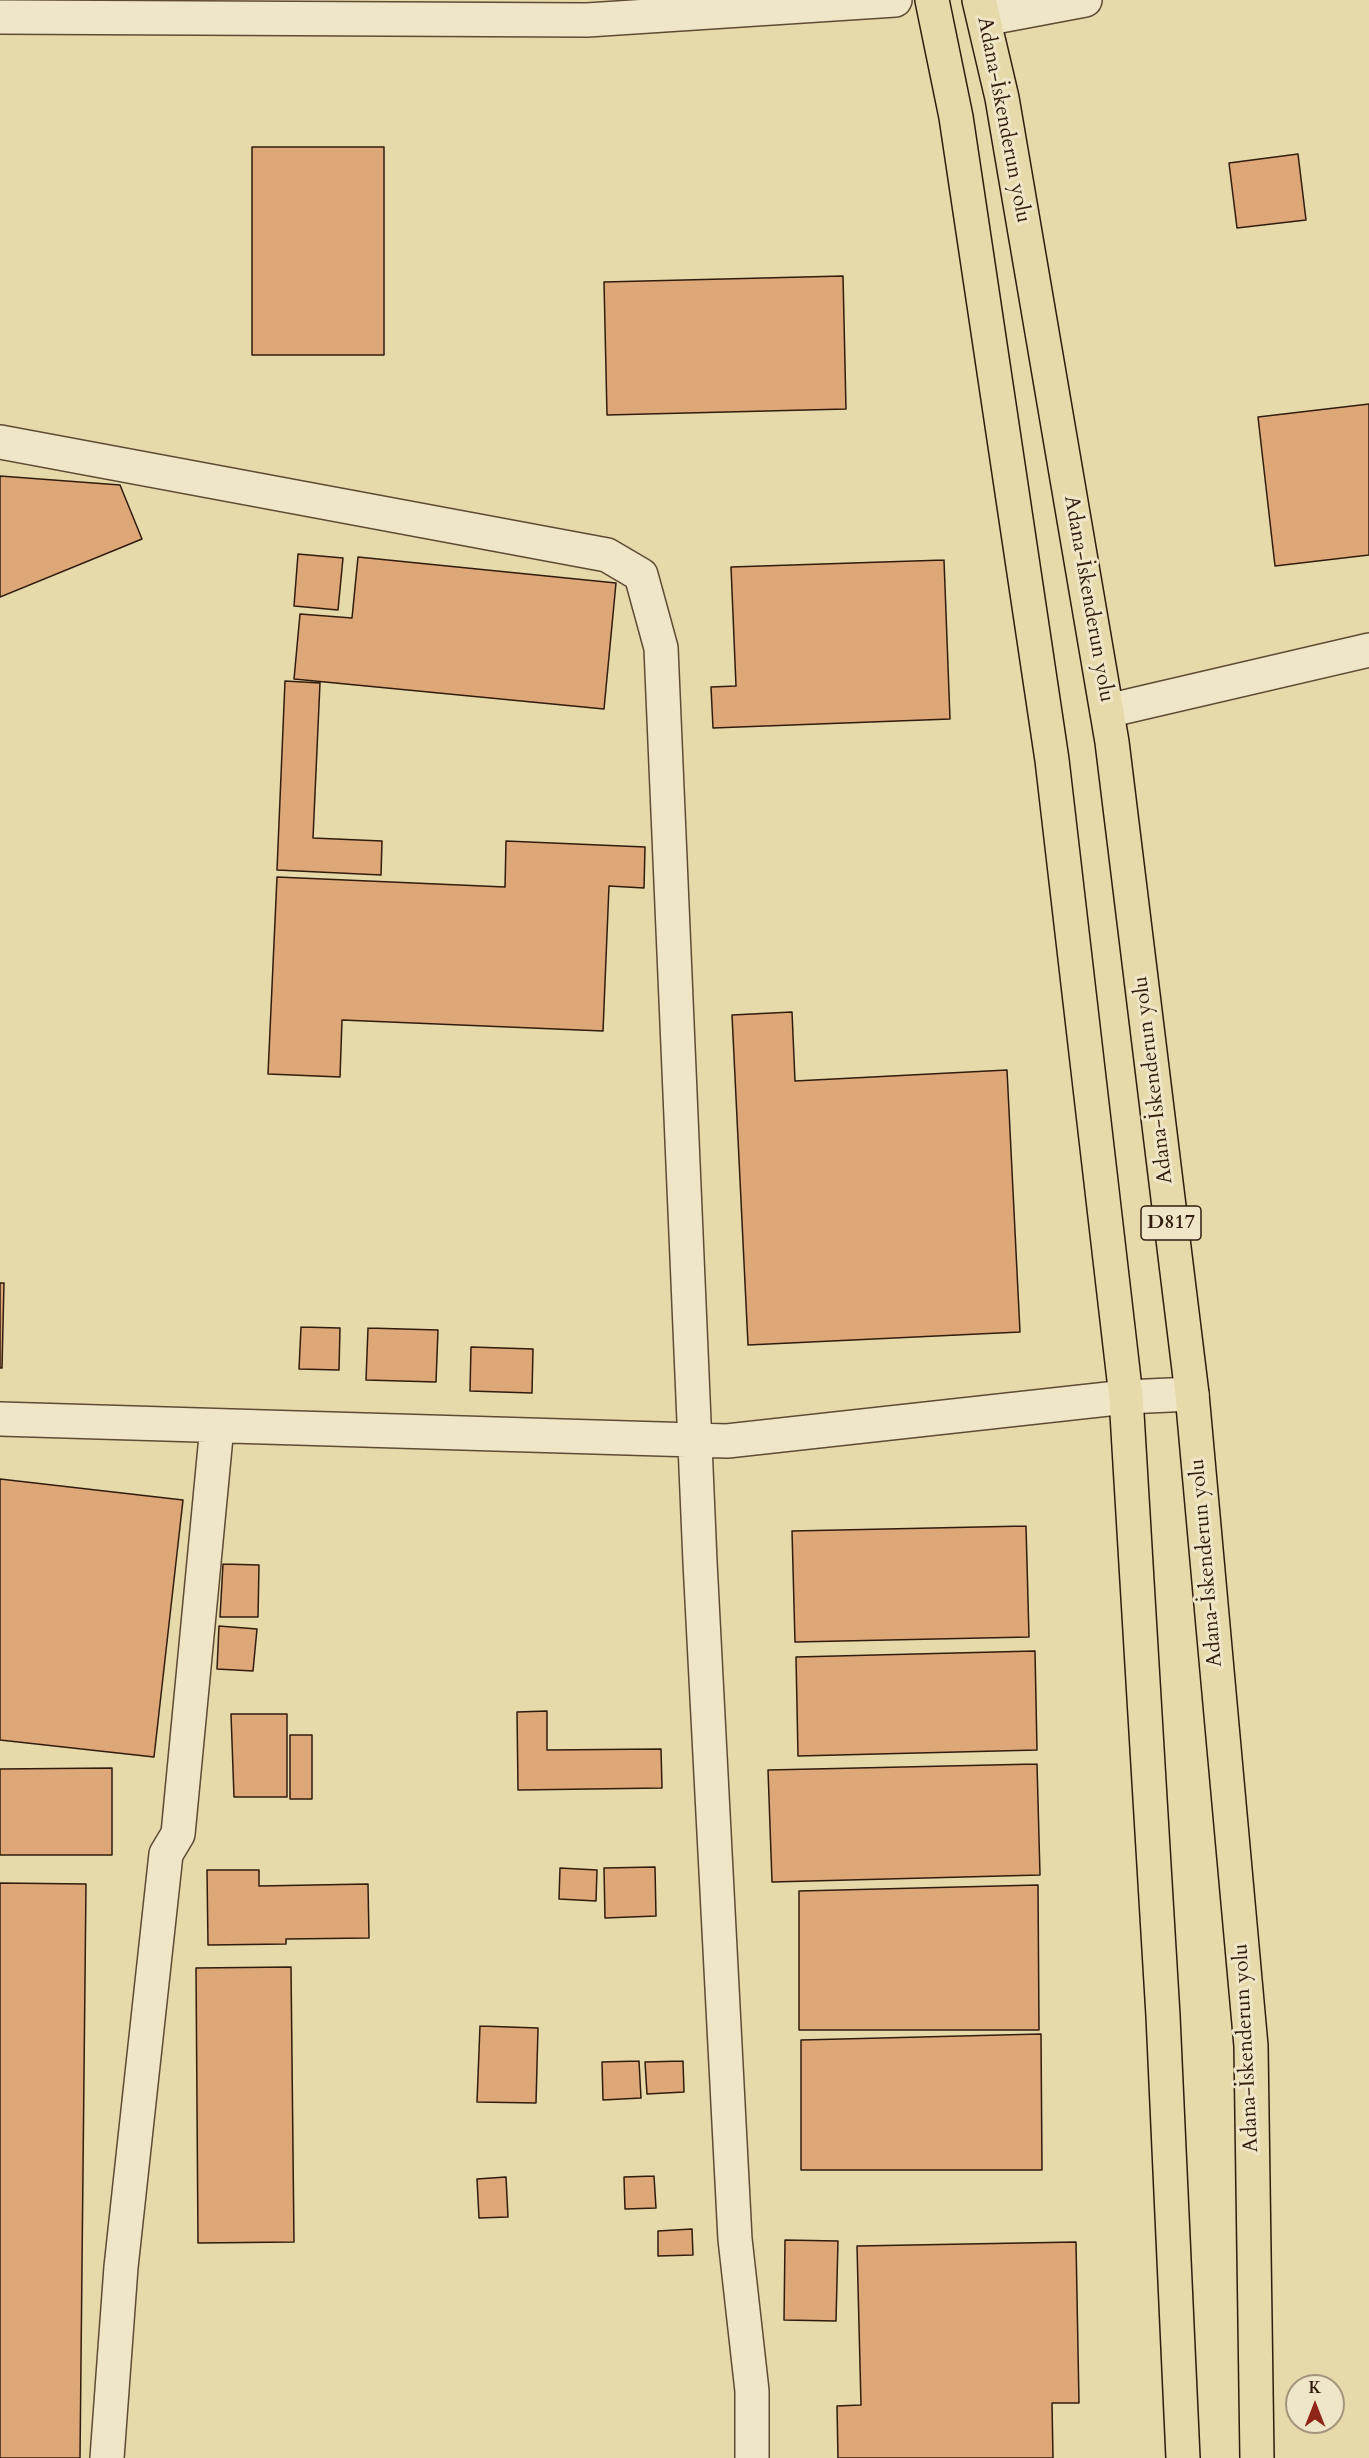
<!DOCTYPE html>
<html>
<head>
<meta charset="utf-8">
<style>
	body { margin:0 }
	#map { position:relative; width:1369px; height:2458px; overflow:hidden; background:#e6d9aa; font-family:Cardo,serif }
	canvas { display:block }
	.north { position:absolute; left:1285px; top:2374px; width:60px; height:60px; box-sizing:border-box; background:#efe6c8; border:2px solid #a3957d; border-radius:50%; rotate:0deg; font-size:16px; font-weight:700; line-height:24px; text-align:center; color:#311c0d }
	.north::after { content:''; display:block; margin:auto; width:21px; height:27px; background:#8f2418; clip-path:polygon(50% 0,100% 100%,50% 72%,0 100%) }
</style>
</head>
<body>
<div id="map">
<canvas width="1369" height="2458"></canvas>
<div class="north">K</div>
</div>
<script>
const g = document.querySelector('canvas').getContext('2d');
g.lineJoin = 'round';
function fillPath(path, color) {
  g.fillStyle = color;
  g.fill(path, 'evenodd');
}
function toPath(rows) {
  const path = new Path2D();
  for (const r of rows) {
    path.moveTo(r[0], r[1]);
    for (let i = 2; i < r.length; i += 2) path.lineTo(r[i], r[i + 1]);
  }
  return path;
}
function trace(path, color, width, dash) {
  g.strokeStyle = color;
  g.lineWidth = width;
  g.lineCap = dash ? 'butt' : 'round';
  g.setLineDash(dash || []);
  g.stroke(path);
}
function label(font, color, halo, rows, align = 'center') {
  g.font = font + ' Cardo,serif';
  g.lineWidth = 6;
  g.setLineDash([]);
  g.textBaseline = 'middle';
  g.strokeStyle = halo;
  g.fillStyle = color;
  for (const [text, x, y, turn = 0] of rows) {
    g.save();
    g.translate(x, y);
    g.rotate((+turn || 0) * Math.PI / 180);
    g.textAlign = isNaN(turn) ? turn : align;
    if (halo) g.strokeText(text, 0, 0);
    g.fillText(text, 0, 0);
    g.restore();
  }
}
const building = toPath([
	[252,147,384,147,384,355,252,355,252,147],
	[1298,154,1306,220,1237,228,1229,163,1298,154],
	[843,276,846,409,607,415,604,282,843,276],
	[1369,404,1369,555,1275,566,1258,417,1369,404],
	[0,476,120,485,142,539,0,597,0,476],
	[298,554,343,558,338,610,294,606,298,554],
	[358,557,616,583,604,709,294,679,300,614,352,618,358,557],
	[944,560,950,719,713,728,711,687,736,686,731,567,944,560],
	[285,681,320,683,313,838,382,841,381,875,277,870,285,681],
	[506,841,645,847,644,888,609,886,603,1031,342,1020,340,1077,268,1074,277,877,505,887,506,841],
	[792,1012,795,1081,1007,1070,1020,1332,748,1345,732,1015,792,1012],
	[0,1283,4,1283,2,1368,0,1368,0,1283],
	[301,1327,340,1328,339,1370,299,1369,301,1327],
	[368,1328,438,1330,436,1382,366,1380,368,1328],
	[471,1347,533,1349,532,1393,470,1391,471,1347],
	[0,1479,183,1500,154,1757,0,1740,0,1479],
	[1026,1526,1029,1637,795,1642,792,1531,1026,1526],
	[223,1564,259,1565,258,1617,220,1617,223,1564],
	[219,1626,257,1629,253,1671,217,1669,219,1626],
	[1035,1651,1037,1750,798,1756,796,1657,1035,1651],
	[547,1711,547,1750,661,1749,662,1788,518,1790,517,1712,547,1711],
	[231,1714,287,1714,287,1797,234,1797,231,1714],
	[290,1735,312,1735,312,1799,290,1799,290,1735],
	[1037,1764,1040,1875,772,1882,768,1770,1037,1764],
	[112,1768,112,1855,0,1855,0,1769,112,1768],
	[655,1867,656,1916,605,1918,604,1868,655,1867],
	[560,1868,597,1870,596,1901,559,1899,560,1868],
	[207,1870,259,1870,259,1886,368,1884,369,1938,286,1939,286,1944,208,1945,207,1870],
	[0,1883,86,1884,80,2458,0,2458,0,1883],
	[1038,1885,1039,2030,799,2030,799,1891,1038,1885],
	[291,1967,294,2242,198,2243,196,1968,291,1967],
	[480,2026,538,2028,536,2103,477,2102,480,2026],
	[1041,2034,1042,2170,801,2170,801,2040,1041,2034],
	[639,2061,641,2098,603,2100,602,2062,639,2061],
	[683,2061,684,2092,647,2094,645,2062,683,2061],
	[654,2176,656,2208,625,2209,624,2177,654,2176],
	[506,2177,508,2217,479,2218,477,2179,506,2177],
	[692,2229,693,2255,658,2256,658,2231,692,2229],
	[785,2240,838,2241,836,2321,784,2320,785,2240],
	[1076,2242,1079,2403,1052,2403,1053,2458,838,2458,837,2406,861,2405,857,2246,1076,2242]
]);
fillPath(building, '#dda778');
trace(building, '#311c0d', 1.5);
const minor = toPath([
	[0,17,587,20,895,0],
	[984,19,1085,0],
	[0,442,607,555,641,575,661,648,700,1562,735,2239,752,2391,752,2458],
	[1107,711,1369,650],
	[0,1419,727,1441,1126,1397,1192,1394],
	[107,2458,121,2267,166,1854,178,1834,217,1426]
]);
const highway = toPath([
	[932,0,956,117,1052,760,1126,1397,1163,2016,1183,2458],
	[979,0,1002,98,1112,742,1192,1394,1251,2046,1257,2458]
]);
trace(minor, '#5e4b34', 36);
trace(highway, '#311c0d', 36);
trace(minor, '#efe6c8', 33);
trace(highway, '#e6d9aa', 33);
for (const [x, y, w] of [
	[1171,1223,60]
]) {
  const box = new Path2D();
  box.roundRect(x - w / 2, y - 17, w, 34, 4.5);
  g.fillStyle = '#efe6c8';
  g.fill(box);
  trace(box, '#311c0d', 1.5);
}
label('bold 20px', '#311c0d', null, [
	["D817",1171,1223]
]);
label('21px', '#311c0d', '#efe6c8', [
	["Adana-İskenderun yolu",1003,120,79],
	["Adana-İskenderun yolu",1088,599,80],
	["Adana-İskenderun yolu",1154,1080,-97],
	["Adana-İskenderun yolu",1207,1563,-95],
	["Adana-İskenderun yolu",1247,2048,-93]
]);
</script>
</body>
</html>
